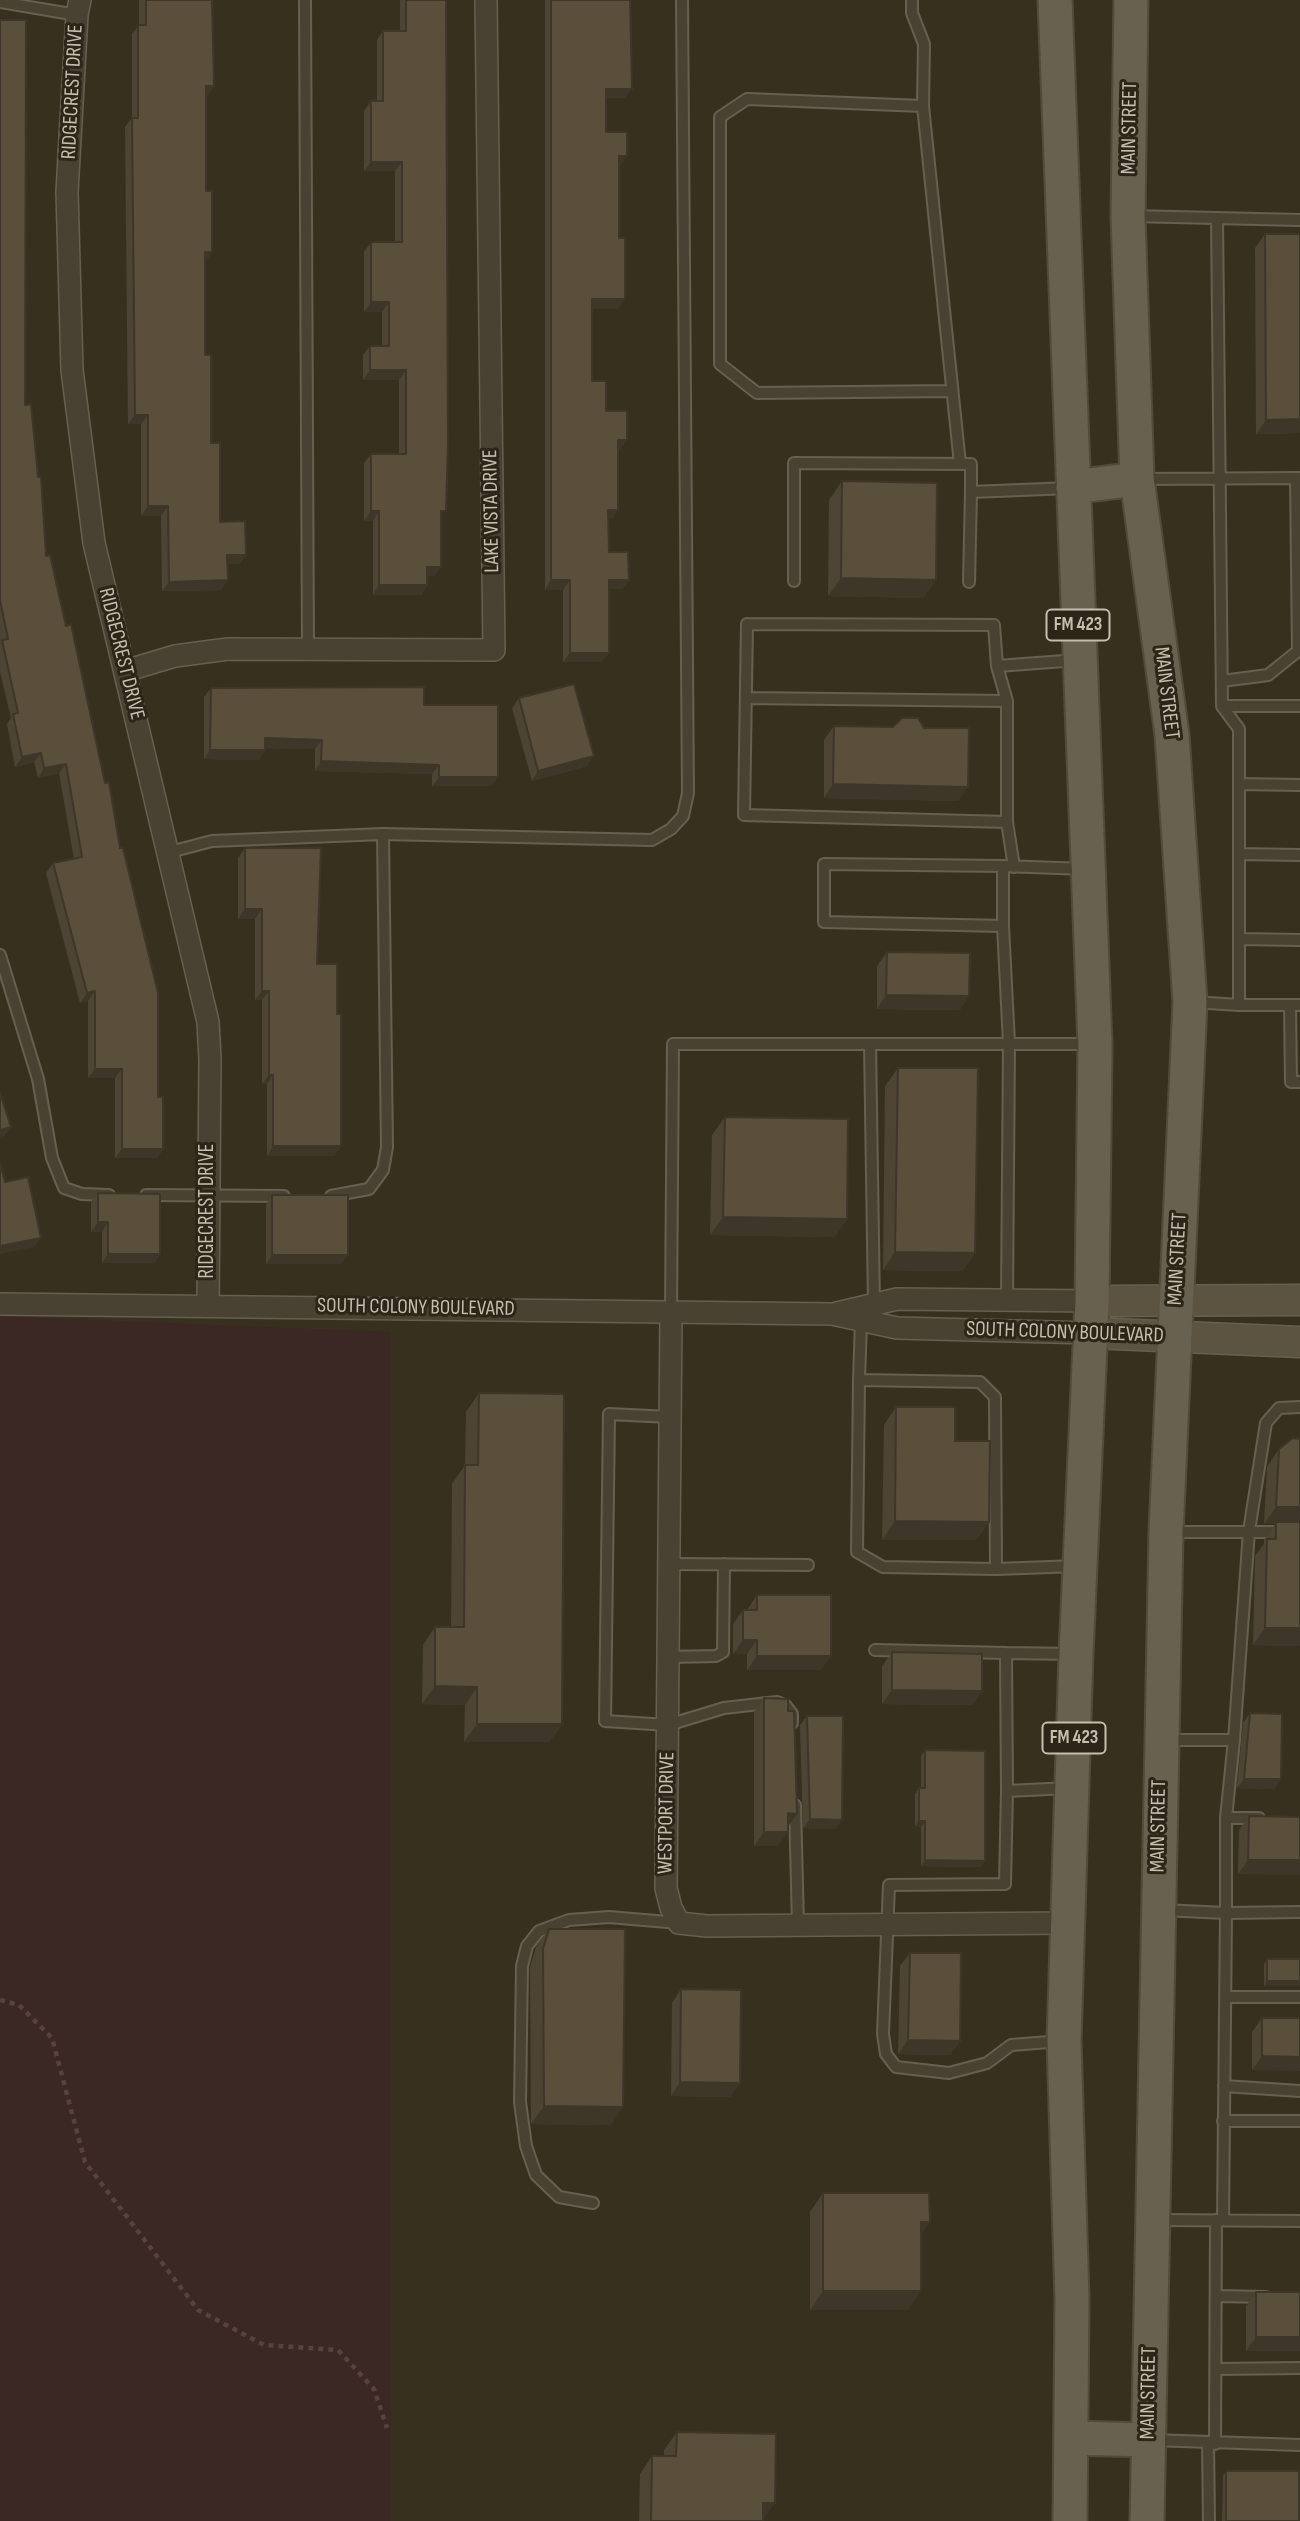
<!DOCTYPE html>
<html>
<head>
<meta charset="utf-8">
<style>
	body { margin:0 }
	canvas { display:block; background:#38301f }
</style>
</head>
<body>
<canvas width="1300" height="2521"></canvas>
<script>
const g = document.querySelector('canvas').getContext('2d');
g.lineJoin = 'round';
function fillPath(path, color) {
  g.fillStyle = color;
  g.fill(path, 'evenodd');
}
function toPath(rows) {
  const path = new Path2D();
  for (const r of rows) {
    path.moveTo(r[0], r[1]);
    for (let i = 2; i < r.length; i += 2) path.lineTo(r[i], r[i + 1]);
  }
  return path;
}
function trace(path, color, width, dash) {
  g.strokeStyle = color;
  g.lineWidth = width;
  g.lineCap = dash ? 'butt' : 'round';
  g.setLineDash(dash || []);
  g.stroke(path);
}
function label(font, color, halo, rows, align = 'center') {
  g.font = font + ' "Sofia Sans Condensed",sans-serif';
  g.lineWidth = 6;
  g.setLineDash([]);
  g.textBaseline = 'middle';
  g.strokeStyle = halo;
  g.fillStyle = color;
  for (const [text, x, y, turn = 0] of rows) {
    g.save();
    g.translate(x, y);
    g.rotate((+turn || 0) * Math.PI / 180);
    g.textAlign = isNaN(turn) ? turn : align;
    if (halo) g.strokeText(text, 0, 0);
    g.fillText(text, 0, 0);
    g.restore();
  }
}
fillPath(toPath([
	[0,1316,391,1332,391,2521,0,2521]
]), '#3b2723');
const lane = toPath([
	[305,0,308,649],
	[912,0,912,13,924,44,923,106,960,464],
	[0,2,77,15],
	[923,106,747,99,720,117,720,364,757,393,951,391],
	[1131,216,1300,220],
	[1217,218,1222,706,1239,729,1239,1005,1300,1005],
	[1140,479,1300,478],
	[794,581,794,463,971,464,971,492,1070,488],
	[969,582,971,492],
	[747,624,994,625,997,666,1007,701,1007,822,744,815,747,624],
	[997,666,1078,660],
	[1222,681,1268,675,1298,651,1296,478],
	[746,698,1007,701],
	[1222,706,1300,706],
	[1239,784,1300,785],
	[1007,822,1014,867],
	[170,852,212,841,383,834,652,840,671,829,683,816,688,793,682,0],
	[1239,854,1300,855],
	[1003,866,1003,926,824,922,824,864,1003,866,1086,869],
	[1003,926,1009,1043,1007,1300],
	[1239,939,1300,940],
	[0,955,38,1079,52,1158,64,1188,82,1194,109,1195],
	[1193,1002,1239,1005],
	[1290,1005,1291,1082,1300,1082],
	[870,1044,874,1305],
	[146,1195,284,1196],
	[331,1196,369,1189,383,1170,387,1147,383,834],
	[671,1313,673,1044,1092,1044],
	[859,1380,861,1321],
	[670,1417,609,1414,605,1721,668,1725,724,1708,777,1702,786,1706,792,1714,792,1723],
	[1169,1532,1300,1532],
	[669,1564,808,1565],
	[996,1569,883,1567,857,1552,859,1380,980,1382,995,1397,996,1569,1078,1566],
	[875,1650,1006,1653],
	[668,1657,716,1656,723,1652,724,1564],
	[1166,1740,1234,1740,1249,1531,1266,1423,1279,1408,1300,1407],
	[1234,1740,1226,1818,1226,1913,1300,1912],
	[1069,1788,1007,1791,1006,1653,1074,1654],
	[1007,1791,1005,1884,889,1885,883,2034,886,2054,896,2067,949,2073,987,2063,1011,2045,1062,2041],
	[795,1805,798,1925],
	[1226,1818,1259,1818],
	[1162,1910,1226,1913,1223,2220],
	[1225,1997,1300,1997],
	[1224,2086,1300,2091],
	[1223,2121,1300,2121],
	[593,2203,559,2197,536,2175,526,2146,520,2102,522,1966,527,1946,539,1931,569,1920,609,1917,679,1923],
	[1158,2220,1300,2221],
	[1216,2296,1266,2297],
	[1216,2369,1300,2368],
	[1151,2440,1300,2445],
	[1208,2444,1209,2521],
	[1215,2444,1216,2220]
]);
const street = toPath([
	[80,0,77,15,67,192,72,370,94,543,208,1022,210,1059,208,1304],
	[125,671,175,656,228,649,494,650,486,0],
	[0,1304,832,1314,897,1328,1091,1333],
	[671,1313,666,1888,671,1908,679,1923,707,1926,1067,1923],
	[837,1313,897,1299,1092,1301]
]);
const secondary = toPath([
	[1092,1301,1300,1300],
	[1091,1333,1300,1342]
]);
const primary = toPath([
	[1055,0,1095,1044,1092,1301,1076,1654,1064,2041,1072,2299,1070,2521],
	[1131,0,1128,216,1137,479,1172,735,1190,1002,1166,1532,1147,2521],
	[1073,487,1137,479],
	[1071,2438,1148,2440]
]);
trace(lane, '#675f50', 14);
trace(street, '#675f50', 24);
trace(secondary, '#675f50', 33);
trace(primary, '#524b3c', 37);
trace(toPath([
	[0,2000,19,2005,52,2038,85,2162,198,2310,264,2345,338,2350,374,2389,387,2428]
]), '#57423e', 4.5, [5, 5]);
trace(lane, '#494132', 10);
trace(street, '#494132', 21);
trace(secondary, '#5c5440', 30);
trace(primary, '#696150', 33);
fillPath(toPath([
	[139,0,212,0,208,95,206,95,205,355,211,443,220,522,246,555,239,564,227,564,221,590,162,591,161,516,141,516,141,424,128,424,125,127,132,118,132,34,139,25],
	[400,0,446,0,441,567,434,576,427,576,427,585,421,595,373,595,373,521,364,521,364,463,371,454,399,454,399,380,363,380,363,355,370,346,382,346,382,312,364,312,364,252,371,242,395,242,395,171,364,171,364,111,371,101,377,101,377,40,383,31,400,31],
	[545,0,630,0,625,98,606,98,606,132,620,166,619,166,618,309,592,309,592,381,606,411,627,440,620,449,618,449,618,510,612,519,609,519,609,552,629,580,622,589,609,589,602,662,563,662,563,590,545,590],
	[0,20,25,405,46,556,158,1097,163,1149,157,1158,115,1158,115,1078,88,1078,88,1001,80,1003,46,873,53,863,74,859,59,773,38,778,34,762,15,767,7,724,11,718,0,672],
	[1265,234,1300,433,1256,434,1255,248],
	[842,481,936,580,923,598,828,596,829,500],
	[211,688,424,705,491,786,432,786,432,774,315,771,315,749,265,748,265,750,259,760,204,759,204,697],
	[519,698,587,766,532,781,512,708],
	[834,726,924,728,958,801,824,798,824,740],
	[245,848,317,964,337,1014,341,1146,334,1156,267,1156,267,1084,262,1084,262,1000,255,1000,255,919,238,919,238,858],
	[887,952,960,1010,877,1009,877,966],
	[898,1068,975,1253,962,1271,883,1270,885,1086],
	[725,1117,847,1219,834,1237,710,1235,712,1135],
	[98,1193,160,1254,154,1263,102,1263,102,1232,91,1232,91,1202],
	[272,1195,341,1264,266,1264,266,1205],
	[479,1393,562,1724,549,1742,464,1742,465,1705,422,1704,423,1645,435,1627,451,1627,452,1484,465,1465,466,1412],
	[896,1407,955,1441,989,1522,976,1540,882,1540,884,1425],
	[1279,1449,1300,1646,1253,1645,1255,1556,1264,1544,1264,1540,1275,1524,1264,1524,1267,1467],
	[757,1595,821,1670,747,1670,747,1654,733,1654,733,1624,743,1610,747,1610],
	[892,1652,972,1705,882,1704,882,1666],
	[764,1698,788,1826,778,1846,754,1846,754,1712],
	[1250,1713,1281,1779,1274,1789,1237,1788,1243,1723],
	[807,1716,836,1829,803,1828,800,1725],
	[925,1750,985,1861,980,1867,921,1866,921,1827,915,1826,915,1794,919,1788,921,1788,921,1756],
	[1249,1816,1300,1817,1238,1874,1239,1830],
	[549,1929,611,2125,531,2124,530,1967,536,1947],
	[910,1953,960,2041,950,2055,898,2054,900,1966],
	[1267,1959,1300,1959,1300,1986,1264,1986,1264,1964],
	[681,1989,740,2083,730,2097,671,2096,672,2003],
	[1262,2018,1300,2018,1252,2070,1252,2032],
	[823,2193,921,2235,908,2310,810,2310,810,2212],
	[1256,2292,1300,2351,1246,2351,1246,2306],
	[677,2432,763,2521,639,2521,640,2474,652,2456,664,2456,664,2450],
	[1226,2471,1299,2521,1222,2521,1223,2476]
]), '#4d4433');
fillPath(toPath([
	[206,86,214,86,208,95,199,95],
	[606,89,632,89,625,98,599,98],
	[619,156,627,156,620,166,613,166],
	[371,162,402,162,395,171,364,171],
	[205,252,212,252,206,262,198,262],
	[592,299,625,299,618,309,586,309],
	[371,302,389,302,382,312,364,312],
	[370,370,406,370,399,380,363,380],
	[135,415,148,415,141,424,128,424],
	[1300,419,1300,433,1256,434,1266,420],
	[618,440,627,440,620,449,611,449],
	[148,506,168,506,161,516,141,516],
	[608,510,618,510,612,519,602,519],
	[371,511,379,511,373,521,364,521],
	[227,555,246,555,239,564,221,564],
	[427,567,441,567,434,576,421,576],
	[841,578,936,580,923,598,828,596],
	[228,580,221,590,162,591,169,582],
	[551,580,570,580,563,590,545,590],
	[609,580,629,580,622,589,602,589],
	[379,585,427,585,421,595,373,595],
	[570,653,609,653,602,662,563,662],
	[265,738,322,740,315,749,259,748],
	[210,750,265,750,259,760,204,759],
	[41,753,34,762,15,767,22,757],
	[594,756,587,766,532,781,538,771],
	[321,761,439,765,432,774,315,771],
	[66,764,59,773,38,778,44,768],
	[439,777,498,777,491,786,432,786],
	[833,784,968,787,958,801,824,798],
	[245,909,262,909,255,919,238,919],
	[95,991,88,1001,80,1003,87,993],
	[262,991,269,991,262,1000,255,1000],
	[886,995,969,996,960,1010,877,1009],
	[95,1069,122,1069,115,1078,88,1078],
	[269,1075,273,1075,267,1084,262,1084],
	[11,1127,4,1136,0,1137,0,1130],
	[273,1146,341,1146,334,1156,267,1156],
	[122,1149,163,1149,157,1158,115,1158],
	[723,1217,847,1219,834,1237,710,1235],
	[98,1222,108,1222,102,1232,91,1232],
	[41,1238,34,1247,0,1254,0,1246],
	[895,1252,975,1253,962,1271,883,1270],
	[108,1254,160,1254,154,1263,102,1263],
	[272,1255,348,1255,341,1264,266,1264],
	[1276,1507,1300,1507,1300,1524,1276,1522,1275,1524,1264,1524],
	[895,1521,989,1522,976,1540,882,1540],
	[1265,1628,1300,1628,1300,1646,1253,1645],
	[743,1640,757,1640,747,1654,733,1654],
	[757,1656,831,1656,821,1670,747,1670],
	[435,1686,477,1687,465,1705,422,1704],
	[892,1690,982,1691,972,1705,882,1704],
	[477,1724,562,1724,549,1742,464,1742],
	[1244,1779,1281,1779,1274,1789,1237,1788],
	[788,1813,797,1814,787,1828],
	[810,1819,842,1820,836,1829,803,1828],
	[919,1821,925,1821,921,1827,915,1826],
	[764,1832,788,1832,778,1846,754,1846],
	[925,1860,985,1861,980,1867,921,1866],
	[1248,1860,1300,1860,1300,1875,1238,1874],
	[1267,1981,1300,1981,1300,1986,1264,1986],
	[908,2040,960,2041,950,2055,898,2054],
	[1262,2056,1300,2057,1300,2071,1252,2070],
	[680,2082,740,2083,730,2097,671,2096],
	[544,2106,623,2107,611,2125,531,2124],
	[921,2222,930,2222,917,2241],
	[823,2291,921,2291,908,2310,810,2310],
	[1256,2337,1300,2337,1300,2351,1246,2351],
	[763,2503,775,2503,762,2521]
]), '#3e3729');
const building = toPath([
	[146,0,212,0,214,86,206,86,206,191,212,191,212,252,205,252,205,355,211,355,211,443,220,443,220,522,245,521,246,555,227,555,228,580,169,582,168,506,148,506,148,415,135,415,132,118,138,118,138,25,146,25,146,0],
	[406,0,446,0,448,442,446,511,441,511,441,567,427,567,427,585,379,585,379,511,371,511,371,454,406,454,406,370,370,370,370,346,389,346,389,302,371,302,371,242,402,242,402,162,371,162,371,101,383,101,383,31,406,31,406,0],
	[551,0,630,0,632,89,606,89,606,132,627,132,627,156,619,156,619,238,625,238,625,299,592,299,592,381,606,381,606,411,627,411,627,440,618,440,618,510,608,510,609,552,628,552,629,580,609,580,609,653,570,653,570,580,551,580,551,0],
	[0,20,26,20,25,405,31,404,38,477,41,477,46,556,50,555,66,626,71,624,105,783,109,782,120,848,123,848,158,993,158,1097,163,1097,163,1149,122,1149,122,1069,95,1069,95,991,87,993,53,863,82,857,66,764,44,768,41,753,22,757,13,714,18,713,2,640,8,639,0,600,0,20],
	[1265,234,1300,234,1300,419,1266,420,1265,234],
	[842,481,937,483,936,580,841,578,842,481],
	[574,684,594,756,538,771,519,698,574,684],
	[424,687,424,705,498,705,498,777,439,777,439,765,321,761,322,740,265,738,265,750,210,750,211,688,424,687],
	[902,718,918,718,924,728,969,728,968,787,833,784,834,726,893,727,902,718],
	[245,848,321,848,317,964,337,964,337,1014,341,1014,341,1146,273,1146,273,1075,269,1075,269,991,262,991,262,909,245,909,245,848],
	[887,952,970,953,969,996,886,995,887,952],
	[898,1068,978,1068,975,1253,895,1252,898,1068],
	[0,1093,11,1127,0,1130,0,1093],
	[725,1117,848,1119,847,1219,723,1217,725,1117],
	[0,1163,5,1182,28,1177,41,1238,0,1246,0,1163],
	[98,1193,160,1194,160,1254,108,1254,108,1222,98,1222,98,1193],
	[272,1195,348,1195,348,1255,272,1255,272,1195],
	[479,1393,564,1394,562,1724,477,1724,477,1687,435,1686,435,1627,464,1627,465,1465,478,1465,479,1393],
	[896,1407,955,1407,955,1441,990,1441,989,1522,895,1521,896,1407],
	[1293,1438,1300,1439,1300,1507,1276,1507,1279,1449,1293,1438],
	[1276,1522,1300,1522,1300,1628,1265,1628,1267,1539,1276,1539,1276,1522],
	[757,1595,831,1595,831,1656,757,1656,757,1640,743,1640,743,1610,757,1610,757,1595],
	[892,1652,982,1654,982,1691,892,1690,892,1652],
	[764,1698,788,1699,788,1711,794,1711,797,1814,788,1813,788,1832,764,1832,764,1698],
	[1250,1713,1282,1714,1281,1779,1244,1779,1250,1713],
	[807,1716,843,1716,842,1820,810,1819,807,1716],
	[925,1750,985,1751,985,1861,925,1860,925,1821,919,1821,919,1788,925,1788,925,1750],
	[1249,1816,1300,1817,1300,1860,1248,1860,1249,1816],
	[549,1929,625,1929,623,2107,544,2106,543,1949,549,1929],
	[910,1953,961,1953,960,2041,908,2040,910,1953],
	[1267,1959,1300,1959,1300,1981,1267,1981,1267,1959],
	[681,1989,741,1990,740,2083,680,2082,681,1989],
	[1262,2018,1300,2018,1300,2057,1262,2056,1262,2018],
	[823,2193,929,2193,930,2222,921,2222,921,2291,823,2291,823,2193],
	[1256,2292,1300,2292,1300,2337,1256,2337,1256,2292],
	[677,2432,776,2434,775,2503,763,2503,763,2521,651,2521,652,2456,676,2456,677,2432],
	[1226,2471,1299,2471,1299,2521,1226,2521,1226,2471]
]);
fillPath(building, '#594f3b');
trace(building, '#3e3729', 2);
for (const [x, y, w] of [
	[1078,625,63],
	[1074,1738,63]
]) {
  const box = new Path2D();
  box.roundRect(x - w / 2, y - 15.5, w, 31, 5);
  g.fillStyle = '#2d2618';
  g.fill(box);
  trace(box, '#c6bead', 2);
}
label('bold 19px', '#c6bead', null, [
	["FM 423",1078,625],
	["FM 423",1074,1738]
]);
label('21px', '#c6bead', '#2d2618', [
	["RIDGECREST DRIVE",73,92,-87],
	["MAIN STREET",1130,128,-89],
	["LAKE VISTA DRIVE",492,511,-91],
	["RIDGECREST DRIVE",121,654,76],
	["MAIN STREET",1166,693,83],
	["RIDGECREST DRIVE",208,1211,-90],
	["MAIN STREET",1178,1259,-87],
	["SOUTH COLONY BOULEVARD",416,1308,1],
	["SOUTH COLONY BOULEVARD",1065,1333,2],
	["WESTPORT DRIVE",667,1813,-89],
	["MAIN STREET",1159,1826,-89],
	["MAIN STREET",1149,2393,-89]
]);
</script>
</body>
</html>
